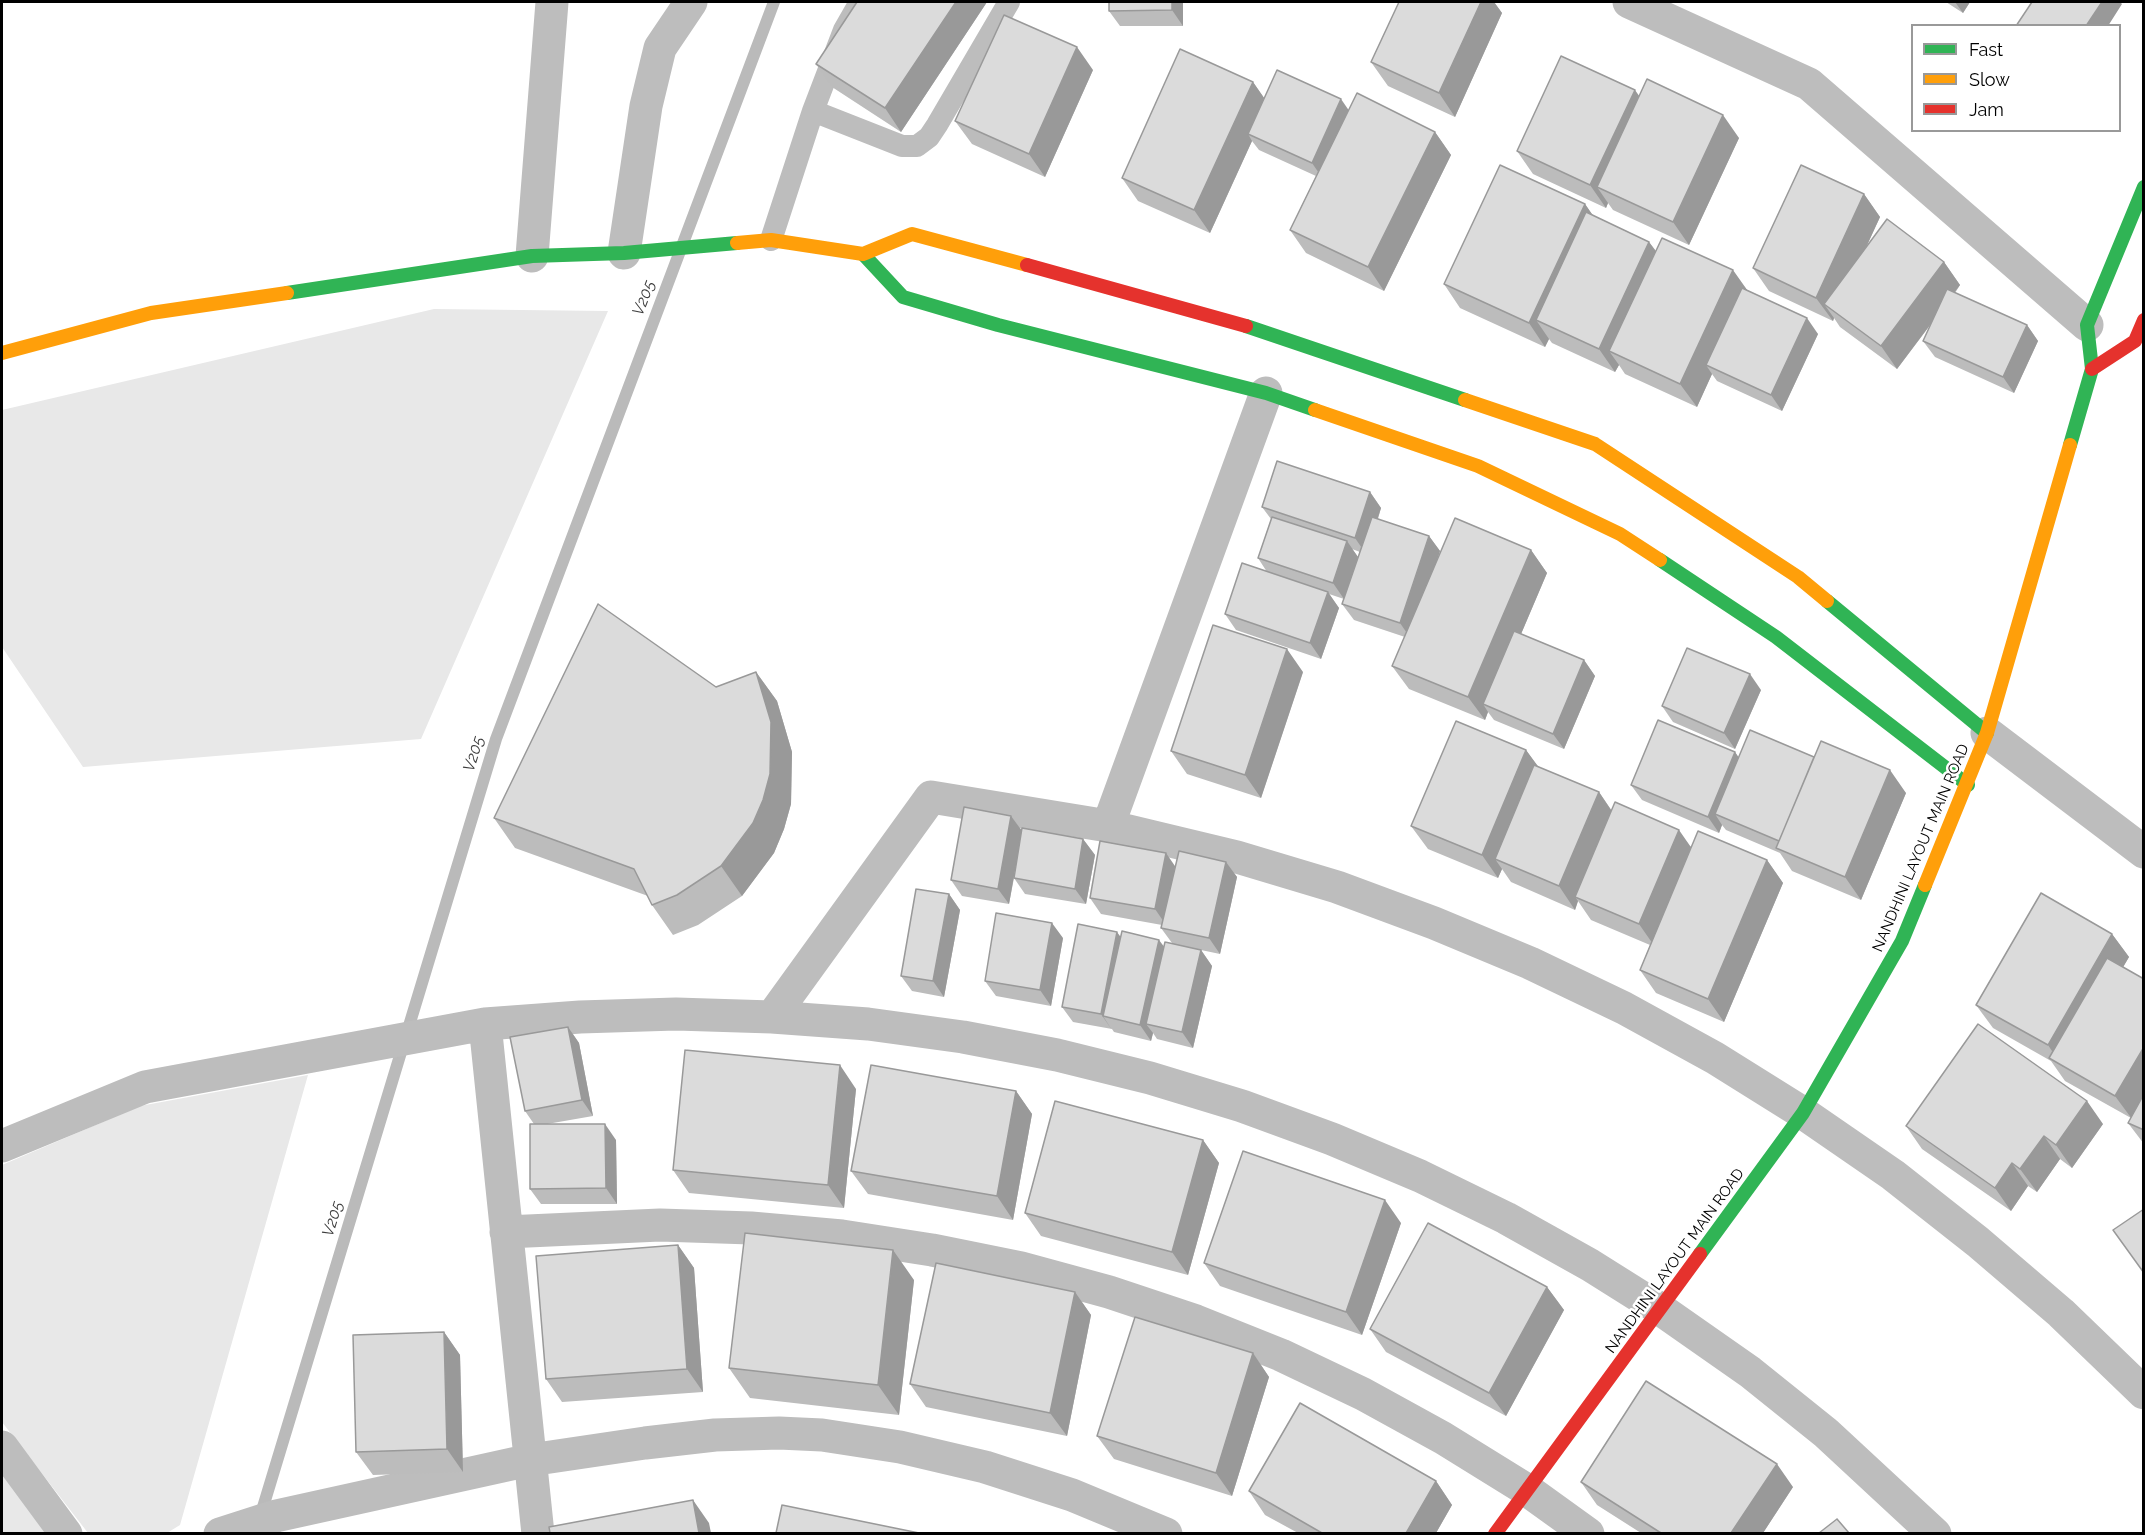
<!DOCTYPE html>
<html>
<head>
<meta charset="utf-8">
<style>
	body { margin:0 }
	#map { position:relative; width:2145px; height:1535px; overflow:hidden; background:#fff; font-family:Raleway,sans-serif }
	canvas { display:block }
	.frame { position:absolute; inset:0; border:3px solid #000; pointer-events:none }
	.legend { position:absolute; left:1911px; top:24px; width:210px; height:108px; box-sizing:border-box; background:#fff; border:2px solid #999; margin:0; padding:8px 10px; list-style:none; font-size:18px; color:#000 }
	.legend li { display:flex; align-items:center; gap:12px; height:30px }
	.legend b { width:30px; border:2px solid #999 }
</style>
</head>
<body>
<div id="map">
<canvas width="2145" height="1535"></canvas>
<div class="frame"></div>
<ul class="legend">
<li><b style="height:8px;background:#30b455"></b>Fast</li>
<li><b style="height:8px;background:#ff9f0a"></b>Slow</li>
<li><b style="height:8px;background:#e5322d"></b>Jam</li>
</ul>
</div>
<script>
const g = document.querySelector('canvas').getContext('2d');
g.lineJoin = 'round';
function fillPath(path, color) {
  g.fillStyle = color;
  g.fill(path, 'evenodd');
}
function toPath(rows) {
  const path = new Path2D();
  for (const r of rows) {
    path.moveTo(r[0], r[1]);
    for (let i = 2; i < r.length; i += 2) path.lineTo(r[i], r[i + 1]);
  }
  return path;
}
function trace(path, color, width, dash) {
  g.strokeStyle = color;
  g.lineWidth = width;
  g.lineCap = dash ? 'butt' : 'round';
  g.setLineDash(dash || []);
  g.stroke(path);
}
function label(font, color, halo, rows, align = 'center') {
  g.font = font + ' Raleway,sans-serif';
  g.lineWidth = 5;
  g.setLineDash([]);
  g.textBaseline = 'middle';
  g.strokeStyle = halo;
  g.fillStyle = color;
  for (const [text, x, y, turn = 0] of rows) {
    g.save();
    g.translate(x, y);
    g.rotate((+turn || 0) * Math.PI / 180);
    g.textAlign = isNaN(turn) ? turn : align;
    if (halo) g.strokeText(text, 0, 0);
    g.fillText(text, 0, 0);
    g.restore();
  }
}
fillPath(toPath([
	[434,309,608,311,421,739,83,767,2,647,2,410],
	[308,1075,180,1525,167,1533,88,1533,2,1422,2,1165,140,1106],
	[2,1471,48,1533,2,1533]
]), '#e8e8e8');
trace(toPath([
	[260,1517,496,739,774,2]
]), '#bababa', 12);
trace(toPath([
	[813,111,902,146,917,146,929,137,937,125,1009,2],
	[771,240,813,111,844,30,860,2]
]), '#bdbdbd', 22);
trace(toPath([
	[1629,2,1809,84,2087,325],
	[624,253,646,106,660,48,691,2],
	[532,256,552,2],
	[1987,733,2144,852],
	[1108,826,1266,393],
	[772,1017,931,797,1108,826,1237,857,1337,887,1434,923,1530,963,1624,1008,1715,1058,1803,1113,1893,1175,1978,1242,2061,1313,2144,1393],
	[485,1024,538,1534],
	[2,1146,145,1087,485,1024,580,1017,676,1014,772,1017,868,1024,963,1037,1057,1055,1150,1078,1242,1106,1332,1139,1420,1176,1506,1218,1590,1265,1660,1309,1750,1372,1826,1433,1935,1534],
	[506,1232,660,1225,751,1228,842,1236,932,1250,1021,1268,1109,1292,1196,1321,1281,1355,1363,1394,1443,1438,1527,1490,1588,1534],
	[2,1447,66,1534],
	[220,1534,276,1516,530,1460,645,1443,715,1435,779,1433,822,1435,900,1447,985,1467,1072,1495,1166,1534]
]), '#bdbdbd', 33);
trace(toPath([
	[863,254,903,297,998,325,1266,393,1315,410],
	[287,293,532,256,624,253,737,243],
	[1246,326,1465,400],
	[2070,445,2092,369,2087,325,2144,187],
	[1660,560,1776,637,1968,785],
	[1827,601,1987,733],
	[1700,1254,1803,1113,1902,941,1925,885]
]), '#30b455', 14);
trace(toPath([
	[737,243,771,240,863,254,912,234,1027,265],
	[2,353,151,313,287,293],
	[1465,400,1595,444,1798,577,1827,601],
	[1315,410,1478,466,1620,534,1660,560],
	[1925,885,1987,733,2070,445]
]), '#ff9f0a', 14);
trace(toPath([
	[1027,265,1246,326],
	[2092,369,2135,341,2144,320],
	[1495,1534,1700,1254]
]), '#e5322d', 14);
fillPath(toPath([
	[987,2,901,132,832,87,816,64],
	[1109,2,1183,2,1183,26,1120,26,1109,11],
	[1399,2,1494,2,1502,13,1455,117,1388,86,1371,62],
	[1946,2,1970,2,1963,13],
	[1093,70,1045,177,972,144,955,121],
	[1253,82,1264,98,1348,111,1435,132,1451,155,1384,291,1306,253,1290,230,1316,176,1259,150,1252,141,1210,233,1138,201,1122,178],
	[1639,96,1739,138,1689,245,1613,210,1608,203,1606,208,1533,174,1517,151],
	[1864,194,1880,217,1867,245,1944,262,1960,285,1955,293,2027,325,2038,341,2014,393,1935,357,1923,341,1931,324,1897,369,1840,327,1834,318,1833,321,1769,291,1753,268],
	[1585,204,1593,216,1649,242,1656,251,1747,290,1818,334,1782,411,1717,381,1712,374,1697,407,1625,374,1619,365,1615,372,1552,343,1549,339,1545,347,1460,308,1444,284],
	[1370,492,1381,508,1378,519,1429,536,1440,551,1436,563,1531,550,1547,573,1521,634,1584,660,1595,676,1564,749,1494,720,1488,712,1485,720,1409,689,1392,666,1405,637,1354,620,1342,604,1360,552,1352,549,1358,557,1344,599,1329,594,1339,608,1321,659,1236,630,1225,614,1267,572,1258,558,1271,519,1262,507],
	[756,672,777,701,792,752,791,804,784,829,774,853,742,896,698,925,673,935,652,905,648,896,515,848,494,818,716,687],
	[1303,672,1261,798,1187,774,1171,751],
	[1761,690,1735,749,1673,722,1662,706],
	[1526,750,1538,767,1599,792,1612,811,1692,847,1767,860,1783,883,1724,1022,1656,993,1640,970,1650,945,1591,920,1578,901,1575,910,1511,882,1502,869,1498,878,1428,849,1411,826],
	[1735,752,1738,757,1814,757,1906,793,1861,900,1792,871,1780,853,1726,830,1722,825,1719,833,1642,800,1631,785],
	[1011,816,1022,831,1083,839,1095,855,1086,904,1025,894,1014,878,1009,904,962,896,951,880],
	[1226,862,1237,877,1220,954,1201,950,1212,966,1193,1048,1157,1039,1153,1033,1151,1041,1114,1032,1112,1029,1073,1022,1062,1007,1121,937,1164,946,1172,943,1161,928,1162,925,1101,914,1090,898,1175,866],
	[949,894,960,910,944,997,912,991,901,976],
	[2112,934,2129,957,2123,967,2144,979,2144,1144,2128,1123,2131,1118,2065,1081,2051,1061,1993,1028,1976,1005],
	[1063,938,1051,1006,996,996,985,981],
	[568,1027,579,1043,593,1116,547,1124,616,1140,617,1204,541,1204,530,1189,534,1124,525,1111],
	[856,1089,844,1208,689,1193,673,1170],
	[1016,1091,1032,1114,1013,1220,868,1194,851,1171],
	[2103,1124,2072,1168,2060,1159,2037,1192,2028,1186,2011,1211,1922,1149,1906,1126],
	[1203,1140,1219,1163,1188,1275,1041,1236,1025,1213],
	[1401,1223,1362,1335,1220,1286,1204,1263],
	[678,1245,694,1268,703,1392,562,1402,546,1379],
	[914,1280,899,1415,750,1398,729,1368],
	[1547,1287,1564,1310,1506,1416,1386,1352,1370,1329],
	[1075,1292,1091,1315,1067,1436,926,1407,910,1384],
	[444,1332,460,1355,463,1472,373,1475,356,1452],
	[1253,1353,1269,1377,1232,1496,1114,1459,1097,1436],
	[1436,1481,1452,1505,1436,1533,1298,1533,1265,1515,1249,1491],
	[1581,1482,1793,1487,1763,1533,1641,1533,1597,1505]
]), '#bcbcbc');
fillPath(toPath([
	[956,2,987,2,901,132,885,108],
	[1172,2,1183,2,1183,26,1172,10],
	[1481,2,1494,2,1502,13,1455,117,1439,93],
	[1955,2,1970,2,1963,13],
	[2102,2,2120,2,2122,4,2108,26,2086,26],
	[1077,47,1093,70,1045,177,1029,154],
	[1253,82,1269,105,1248,134,1252,141,1210,233,1194,210],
	[1635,90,1651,113,1597,187,1608,203,1606,208,1590,185],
	[1341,99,1352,115,1323,179,1312,163],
	[1723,115,1739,138,1689,245,1673,222],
	[1435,132,1451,155,1384,291,1368,267],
	[1864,194,1880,217,1836,313,1824,304,1834,318,1833,321,1816,298],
	[1585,204,1601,227,1536,320,1549,339,1545,347,1529,323],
	[1649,242,1666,265,1609,351,1619,365,1615,372,1599,349],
	[1944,262,1960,285,1897,369,1881,346],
	[1733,270,1750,294,1706,365,1712,374,1697,407,1680,384],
	[1807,318,1818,334,1782,411,1771,395],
	[2027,325,2038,341,2014,393,2003,377],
	[1370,492,1381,508,1366,554,1355,538],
	[1429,536,1440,551,1411,639,1400,623],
	[1347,541,1358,557,1344,599,1333,583],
	[1531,550,1547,573,1490,707,1483,704,1488,712,1485,720,1468,697],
	[1328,592,1339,608,1321,659,1310,643],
	[1287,649,1303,672,1261,798,1245,775],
	[1584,660,1595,676,1564,749,1553,734],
	[756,672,777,701,792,752,791,804,784,829,774,853,742,896,721,866],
	[1750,674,1761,690,1735,749,1724,733],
	[1526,750,1543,773,1495,859,1502,869,1498,878,1482,855],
	[1735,752,1746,768,1715,814,1722,825,1719,833,1708,817],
	[1890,770,1906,793,1861,900,1845,877],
	[1599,792,1615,816,1575,897,1578,901,1575,910,1559,886],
	[1011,816,1022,831,1009,904,998,889],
	[1679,830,1695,853,1655,947,1639,924],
	[1083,839,1095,855,1086,904,1075,889],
	[1166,853,1177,869,1166,925,1155,909],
	[1767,860,1783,883,1724,1022,1708,999],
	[1226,862,1237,877,1220,954,1209,938],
	[949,894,960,910,944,997,933,981],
	[1052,923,1063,938,1051,1006,1040,990],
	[1117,932,1128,947,1103,1016,1112,1030,1101,1014],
	[2112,934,2129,957,2065,1067,2062,1066,2048,1045],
	[1159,940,1171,956,1146,1024,1153,1033,1151,1041,1140,1025],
	[1201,950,1212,966,1193,1048,1182,1032],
	[568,1027,579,1043,593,1116,582,1100],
	[2144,1047,2144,1098,2132,1119,2115,1096],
	[840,1065,856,1089,844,1208,828,1185],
	[1016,1091,1032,1114,1013,1220,997,1196],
	[2087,1101,2103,1124,2072,1168,2056,1145],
	[605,1124,616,1140,617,1204,606,1188],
	[2044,1136,2060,1159,2037,1192,2020,1169],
	[1203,1140,1219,1163,1188,1275,1172,1252],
	[2012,1163,2028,1186,2011,1211,1995,1188],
	[1385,1200,1401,1223,1362,1335,1346,1312],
	[678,1245,694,1268,703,1392,687,1369],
	[893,1250,914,1280,899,1415,878,1385],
	[1547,1287,1564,1310,1506,1416,1489,1393],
	[1075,1292,1091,1315,1067,1436,1050,1413],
	[444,1332,460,1355,463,1472,447,1449],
	[1253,1353,1269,1377,1232,1496,1216,1473],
	[1777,1464,1793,1487,1763,1533,1731,1533],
	[1436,1481,1452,1505,1436,1533,1406,1533],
	[693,1500,709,1523,711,1533,699,1533]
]), '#999');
const building = toPath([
	[857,2,956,2,885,108,816,64,857,2],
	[1109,2,1172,2,1172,10,1109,11,1109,2],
	[1399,2,1481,2,1439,93,1371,62,1399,2],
	[2032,2,2102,2,2086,26,2016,26,2032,2],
	[1004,15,1077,47,1029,154,955,121,1004,15],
	[1180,49,1253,82,1194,210,1122,178,1180,49],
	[1561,56,1635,90,1590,185,1517,151,1561,56],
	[1277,70,1341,99,1312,163,1248,134,1277,70],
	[1647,79,1723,115,1673,222,1597,187,1647,79],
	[1357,93,1435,132,1368,267,1290,230,1357,93],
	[1500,165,1585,204,1529,323,1444,284,1500,165],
	[1801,165,1864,194,1816,298,1753,268,1801,165],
	[1586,212,1649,242,1599,349,1536,320,1586,212],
	[1887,219,1944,262,1881,346,1824,304,1887,219],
	[1662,238,1733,270,1680,384,1609,351,1662,238],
	[1742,288,1807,318,1771,395,1706,365,1742,288],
	[1947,289,2027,325,2003,377,1923,341,1947,289],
	[1277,461,1370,492,1355,538,1262,507,1277,461],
	[1272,517,1347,541,1333,583,1258,558,1272,517],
	[1372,517,1429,536,1400,623,1342,604,1372,517],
	[1455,518,1531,550,1468,697,1392,666,1455,518],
	[1242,563,1328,592,1310,643,1225,614,1242,563],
	[598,604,716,687,756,672,771,722,770,774,763,800,753,823,721,866,677,895,652,905,634,869,494,818,598,604],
	[1213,625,1287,649,1245,775,1171,751,1213,625],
	[1514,631,1584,660,1553,734,1483,704,1514,631],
	[1687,648,1750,674,1724,733,1662,706,1687,648],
	[1658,720,1735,752,1708,817,1631,785,1658,720],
	[1456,721,1526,750,1482,855,1411,826,1456,721],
	[1750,730,1814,757,1779,841,1715,814,1750,730],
	[1821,741,1890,770,1845,877,1776,848,1821,741],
	[1534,765,1599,792,1559,886,1495,859,1534,765],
	[1615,802,1679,830,1639,924,1575,897,1615,802],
	[964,807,1011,816,998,889,951,880,964,807],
	[1022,828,1083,839,1075,889,1014,878,1022,828],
	[1698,831,1767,860,1708,999,1640,970,1698,831],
	[1100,841,1166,853,1155,909,1090,898,1100,841],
	[1179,851,1226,862,1209,938,1161,928,1179,851],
	[916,889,949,894,933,981,901,976,916,889],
	[2041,893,2112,934,2048,1045,1976,1005,2041,893],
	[996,913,1052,923,1040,990,985,981,996,913],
	[1078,924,1117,932,1101,1014,1062,1007,1078,924],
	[1122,931,1159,940,1140,1025,1103,1016,1122,931],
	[1165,942,1201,950,1182,1032,1146,1024,1165,942],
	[2107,958,2144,979,2144,1047,2115,1096,2049,1058,2107,958],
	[1978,1024,2087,1101,2056,1145,2044,1136,2020,1169,2012,1163,1995,1188,1906,1126,1978,1024],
	[568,1027,582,1100,525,1111,510,1037,568,1027],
	[685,1050,840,1065,828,1185,673,1170,685,1050],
	[871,1065,1016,1091,997,1196,851,1171,871,1065],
	[2144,1094,2144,1130,2128,1123,2144,1094],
	[1055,1101,1203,1140,1172,1252,1025,1213,1055,1101],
	[530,1124,605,1124,606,1188,530,1189,530,1124],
	[1243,1151,1385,1200,1346,1312,1204,1263,1243,1151],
	[2144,1209,2144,1273,2113,1230,2144,1209],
	[1428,1223,1547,1287,1489,1393,1370,1329,1428,1223],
	[745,1233,893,1250,878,1385,729,1368,745,1233],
	[678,1245,687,1369,546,1379,536,1256,678,1245],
	[936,1263,1075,1292,1050,1413,910,1384,936,1263],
	[1135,1317,1253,1353,1216,1473,1097,1436,1135,1317],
	[444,1332,447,1449,356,1452,353,1335,444,1332],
	[1646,1381,1777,1464,1731,1533,1661,1533,1581,1482,1646,1381],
	[1300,1403,1436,1481,1406,1533,1322,1533,1249,1491,1300,1403],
	[693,1500,699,1533,550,1533,549,1527,693,1500],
	[782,1505,919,1533,776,1533,782,1505],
	[1837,1519,1849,1533,1819,1533,1837,1519]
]);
fillPath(building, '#dbdbdb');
trace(building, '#999', 1.5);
label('15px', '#000', '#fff', [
	["NANDHINI LAYOUT MAIN ROAD",1921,848,-67],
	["NANDHINI LAYOUT MAIN ROAD",1675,1261,-54]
]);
label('italic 16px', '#3d3d3d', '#fff', [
	["V205",644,298,-69],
	["V205",474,754,-73],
	["V205",333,1219,-73]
]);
</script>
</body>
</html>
